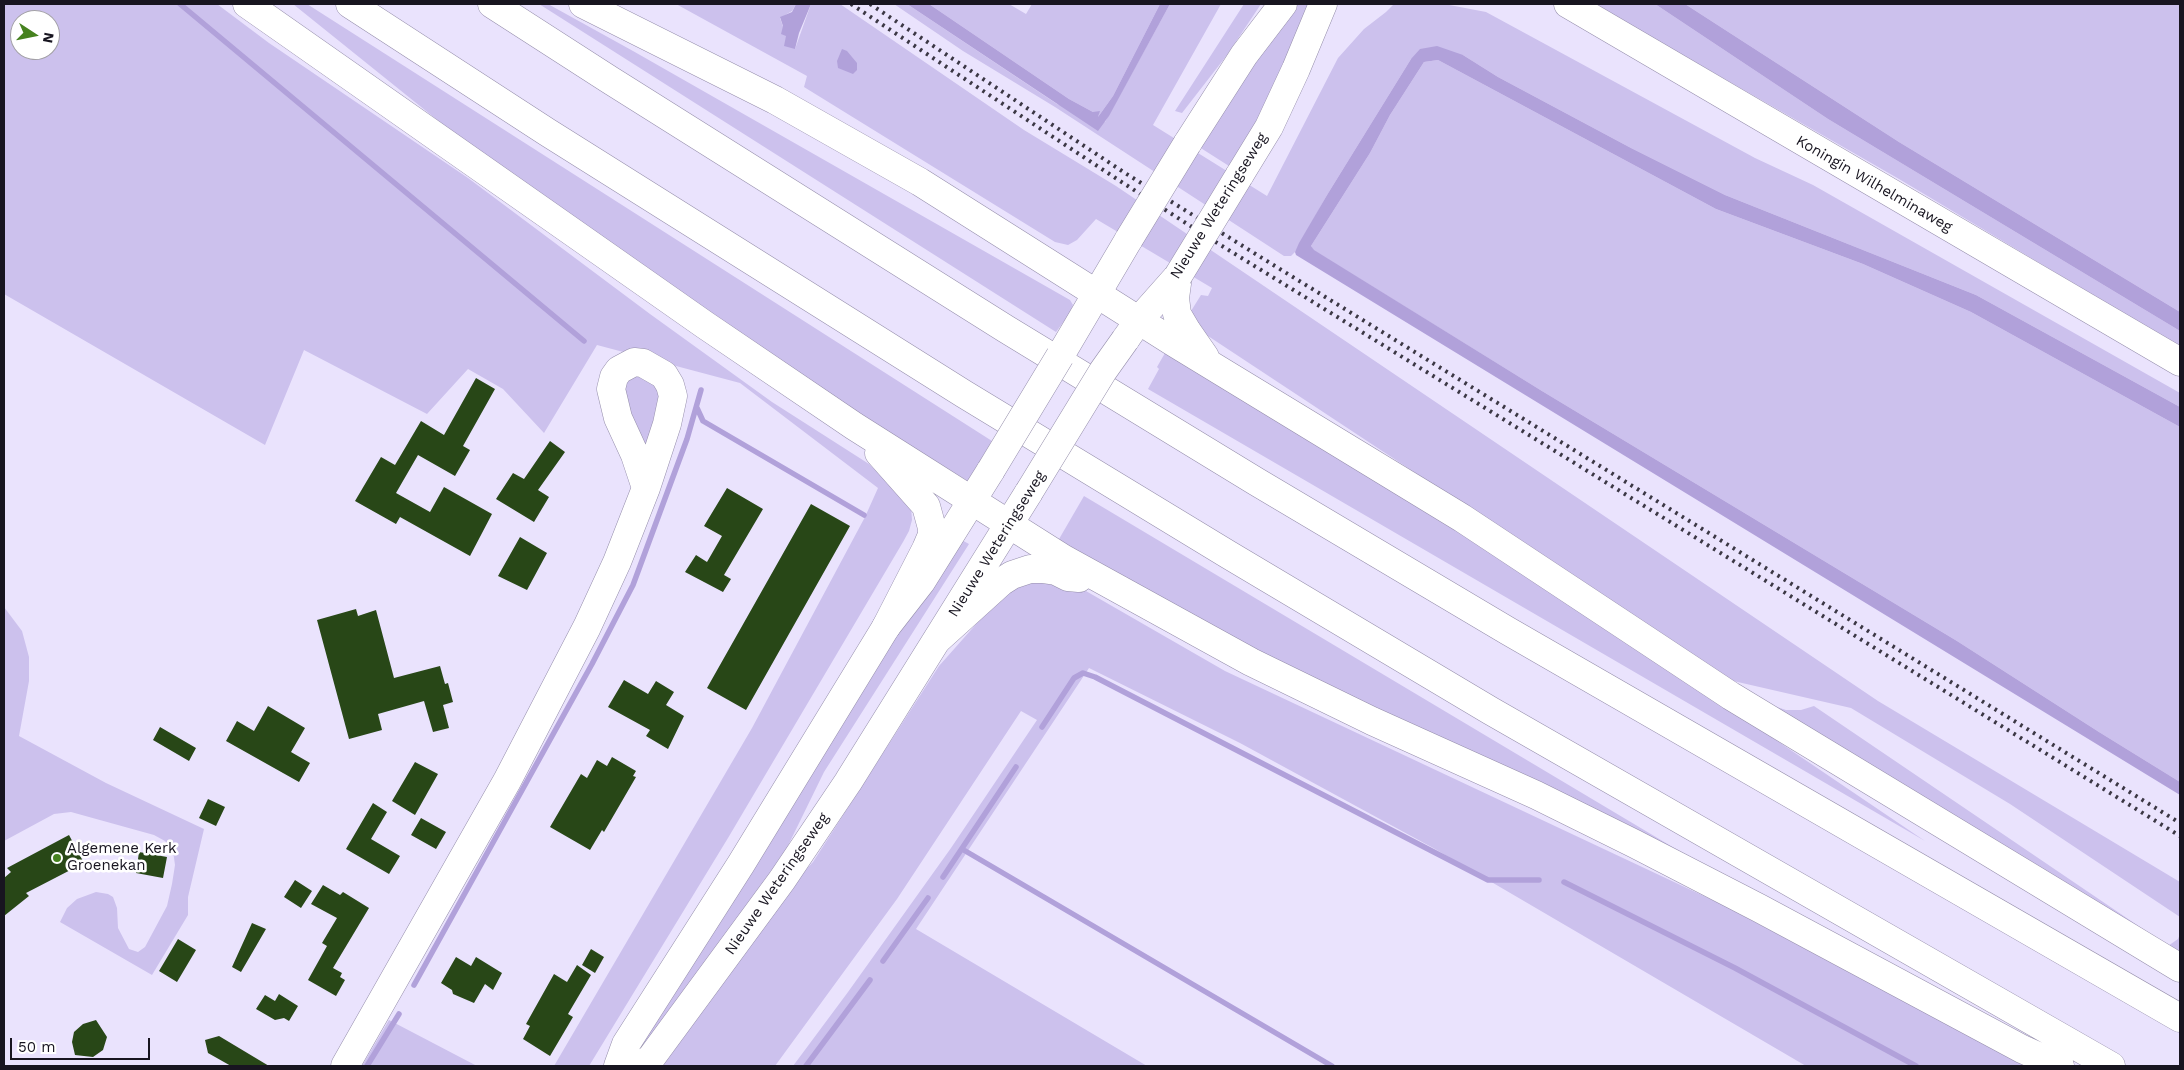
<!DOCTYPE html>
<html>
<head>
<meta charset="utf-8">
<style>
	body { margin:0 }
	#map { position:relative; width:2184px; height:1070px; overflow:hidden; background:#eae3fd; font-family:"Work Sans",sans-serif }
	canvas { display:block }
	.frame { position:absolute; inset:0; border:5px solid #181520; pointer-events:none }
	.north { position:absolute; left:10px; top:10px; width:50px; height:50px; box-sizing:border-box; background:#fff; border:1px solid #a3a1a6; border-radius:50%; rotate:101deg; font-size:14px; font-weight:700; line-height:20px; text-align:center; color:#181520 }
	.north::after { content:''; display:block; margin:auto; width:18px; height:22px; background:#46821f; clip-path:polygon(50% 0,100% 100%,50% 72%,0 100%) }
	.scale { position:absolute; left:10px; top:1038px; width:140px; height:22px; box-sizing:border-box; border:2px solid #181520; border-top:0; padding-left:6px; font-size:15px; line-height:18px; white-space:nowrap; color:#181520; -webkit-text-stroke:4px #fff; paint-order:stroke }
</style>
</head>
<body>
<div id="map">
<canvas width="2184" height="1070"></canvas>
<div class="frame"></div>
<div class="north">N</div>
<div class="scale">50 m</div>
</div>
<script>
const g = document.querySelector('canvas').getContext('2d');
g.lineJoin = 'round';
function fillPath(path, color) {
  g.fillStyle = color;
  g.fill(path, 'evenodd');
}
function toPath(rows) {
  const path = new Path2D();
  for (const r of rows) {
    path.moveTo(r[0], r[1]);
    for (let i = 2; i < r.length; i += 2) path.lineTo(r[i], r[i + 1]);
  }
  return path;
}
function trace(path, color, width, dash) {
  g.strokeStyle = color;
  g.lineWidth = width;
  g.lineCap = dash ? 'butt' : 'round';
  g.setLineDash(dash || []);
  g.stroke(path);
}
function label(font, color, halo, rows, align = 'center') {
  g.font = font + ' "Work Sans",sans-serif';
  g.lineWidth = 5;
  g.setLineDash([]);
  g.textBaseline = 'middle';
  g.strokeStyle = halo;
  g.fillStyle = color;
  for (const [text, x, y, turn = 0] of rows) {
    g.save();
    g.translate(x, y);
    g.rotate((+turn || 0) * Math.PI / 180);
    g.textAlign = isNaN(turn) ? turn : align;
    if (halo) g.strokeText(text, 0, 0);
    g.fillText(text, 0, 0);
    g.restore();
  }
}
fillPath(toPath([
	[4,4,217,4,269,43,468,178,650,314,772,402,869,464,911,506,912,520,909,531,903,542,728,838,589,1066,554,1066,752,728,865,517,878,488,740,383,597,345,544,433,503,389,468,369,427,414,304,350,265,445,4,294],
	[20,20,50,20,50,50,20,50],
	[293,4,307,4,992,441,968,481,808,383,451,131],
	[539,4,548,4,633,51,1070,300,1073,305,1070,313,1056,332],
	[676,4,796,4,792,11,780,18,786,35,795,49,811,4,840,4,1024,130,1116,186,1878,701,2180,882,2180,917,2010,804,1851,708,1729,680,1205,334,1191,311,1201,295,1208,296,1212,288,1096,219,1077,240,1068,245,1055,242,804,87,807,76],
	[894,4,907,4,1057,104,1105,122,1170,4,1221,4,1153,125,1267,196,1338,58,1364,29,1386,12,1394,4,1444,4,1486,12,1755,158,1813,185,2180,393,2180,407,1976,295,1725,195,1631,148,1498,77,1463,55,1411,59,1327,195,1295,252,1291,256,1284,256,1055,107,963,51],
	[929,4,1009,4,1026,14,1032,4,1160,4,1113,96,1098,117,1099,112,1093,112,1069,99],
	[1244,4,1261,4,1227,55,1182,113,1175,111],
	[1292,4,1314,4,1273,97,1229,166,1196,145],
	[1594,4,1655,4,1828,119,2180,331,2180,347,1899,179],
	[1685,4,2180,4,2180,312,1899,142],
	[1438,60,1716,209,1863,264,1971,312,2180,427,2180,782,2099,732,1957,641,1542,391,1313,250,1311,246,1370,153,1390,115,1424,62],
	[1169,346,1516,564,1925,841,1148,389,1159,369,1157,367],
	[638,373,664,392,648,456,641,448,622,389,631,374],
	[1084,496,1686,855,1497,766,1317,690,1055,546],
	[956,537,969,544,824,772,781,860,641,1054,634,1044],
	[1039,580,1072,583,1225,671,1723,905,2026,1066,1806,1066,1435,849,1240,743,1089,668,916,929,1147,1066,793,1066,848,992,951,848,1037,720,1021,711,897,899,775,1066,650,1066,755,924,813,862,939,666,1002,595,1013,588],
	[4,607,22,631,29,657,29,681,19,736,106,783,204,829,188,897,188,915,152,975,60,922,67,908,77,899,96,892,108,894,113,897,117,908,118,928,129,949,138,952,145,947,167,906,172,884,175,865,173,851,165,841,154,835,71,812,54,814,4,841],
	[1771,705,1786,710,1801,710,1814,706,2168,946,2178,939,2180,934,2180,957],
	[389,1020,477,1066,362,1066]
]), '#ccc1ed');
fillPath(toPath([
	[796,4,811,4,799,33,795,49,784,46,786,36,781,34,783,26,780,17,792,12],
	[907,4,929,4,1069,99,1093,112,1100,111,1098,117,1113,96,1160,4,1170,4,1109,116,1098,131],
	[1655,4,1685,4,1899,142,2180,312,2180,331,1828,119],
	[1437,46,1463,55,1498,77,1631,148,1725,195,1976,295,2180,407,2180,427,1971,312,1863,264,1716,209,1438,60,1424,62,1390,115,1370,153,1311,246,1314,250,1542,391,1957,641,2099,732,2180,782,2180,795,1296,255,1295,252,1299,243,1327,195,1411,59,1420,49],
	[842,49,847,51,857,63,857,70,853,74,838,68,837,61]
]), '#b1a1da');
trace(toPath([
	[180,4,584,341],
	[697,408,703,421,864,515],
	[1042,727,1074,678,1083,673,1095,677,1488,880,1539,880],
	[962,849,1332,1066],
	[943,877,1016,767],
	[1564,882,1735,968,1916,1066],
	[883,961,928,898],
	[414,985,592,664,633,585,687,439,701,390],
	[367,1066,399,1014],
	[806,1066,870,980]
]), '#b1a1da', 5.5);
fillPath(toPath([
	[476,378,495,389,463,446,470,450,455,476,418,455,396,493,430,512,444,487,492,514,470,556,400,517,396,524,355,501,381,457,395,465,421,421,444,435],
	[550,441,565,452,538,490,549,497,534,522,496,499,513,473,524,479],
	[727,488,763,509,724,575,731,579,723,592,685,572,696,555,707,562,722,536,704,526],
	[811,504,850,526,746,710,707,688],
	[520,537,547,553,527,590,498,576],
	[356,609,358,616,376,610,394,678,440,666,445,684,448,683,453,702,443,705,449,728,433,732,424,701,378,714,382,730,349,739,317,620],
	[624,680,648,694,656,681,674,692,666,705,684,716,668,749,646,736,650,730,608,707],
	[268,706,305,728,291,752,310,763,299,782,226,741,237,721,254,731],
	[160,727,196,748,189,761,153,740],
	[612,757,636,771,633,776,636,777,604,832,602,830,590,850,550,827,581,774,587,778,597,760,607,766],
	[415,762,438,774,415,815,392,801],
	[208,799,225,807,216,826,199,818],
	[373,803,387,812,371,839,400,856,389,874,346,849],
	[421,818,446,832,436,849,411,835],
	[69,835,84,863,26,893,29,896,4,916,4,878,11,872,7,868],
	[139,852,167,857,163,878,136,873],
	[295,880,312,891,301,908,284,897],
	[323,885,340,895,343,892,369,908,333,968,342,973,340,977,345,980,336,996,308,980,327,946,322,943,337,918,311,904],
	[252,923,266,929,241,972,232,967],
	[178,939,196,950,177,982,159,971],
	[591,949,604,957,595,973,582,965],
	[456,957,471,966,476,957,502,973,493,990,485,984,474,1003,453,994,452,990,441,983],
	[577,965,591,975,568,1014,573,1017,550,1056,523,1039,530,1026,526,1024,554,974,567,982],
	[279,994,298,1006,289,1021,284,1018,275,1020,256,1009,265,995,275,1001],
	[96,1020,107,1037,103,1050,93,1057,75,1055,72,1042,74,1032,83,1024],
	[219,1036,269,1066,231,1066,208,1053,205,1040]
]), '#284717');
const minor = toPath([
	[345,1066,507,781,587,627,617,562,646,488,667,424,673,396,670,385,664,375,643,363,634,362,619,370,614,377,611,389,618,418,635,455,646,488]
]);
const major = toPath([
	[1568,4,2180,362],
	[1187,144,1244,55,1283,4],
	[1239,176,1269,127,1296,69,1323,4],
	[1125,340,1139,320,1178,276],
	[1060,356,1129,239],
	[618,1066,626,1044,741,864,886,627,921,582,991,470],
	[640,1066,651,1058,782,880,848,782,1029,492]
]);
const highway = toPath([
	[247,4,705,325,854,426,1064,559,1251,662,1372,721,1536,795,1635,844,1759,908,2022,1049,2060,1066],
	[350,4,547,132,964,394,1229,555,1491,711,2111,1066],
	[492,4,610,80,1006,329,1257,482,1508,631,2180,1018],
	[583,4,775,100,920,182,1173,342,1462,518,1731,696,2180,968],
	[1178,276,1175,298,1177,314,1187,331,1205,357],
	[879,453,926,506,932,528,932,535,926,549,886,627],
	[938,639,1001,582,1012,575,1030,569,1042,569,1056,571,1068,577,1079,578]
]);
trace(minor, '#958eab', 29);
trace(major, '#958eab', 29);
trace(highway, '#958eab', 29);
trace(minor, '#fff', 28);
trace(major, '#fff', 28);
trace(highway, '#fff', 28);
trace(toPath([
	[851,4,1120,181,1214,241,2180,836],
	[870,4,1125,173,1275,266,2180,823]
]), '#3b3744', 4, [2.5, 5]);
const majorBridge = toPath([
	[1129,239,1187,144],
	[1178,276,1239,176],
	[991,470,1060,356],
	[1029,492,1103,371,1125,340]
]);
trace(majorBridge, '#958eab', 29, []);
trace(majorBridge, '#fff', 28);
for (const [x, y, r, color] of [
	[57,858,5,"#46821f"]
]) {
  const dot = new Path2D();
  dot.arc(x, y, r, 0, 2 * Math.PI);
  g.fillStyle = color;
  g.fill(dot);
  trace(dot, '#fff', 2);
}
label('15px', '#181520', '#fff', [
	["Koningin Wilhelminaweg",1874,184,30],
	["Nieuwe Weteringseweg",1219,206,-58],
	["Nieuwe Weteringseweg",997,544,-58],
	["Nieuwe Weteringseweg",777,884,-55]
]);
label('15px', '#181520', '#fff', [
	["Algemene Kerk",67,849],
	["Groenekan",67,866]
], 'left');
</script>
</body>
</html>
